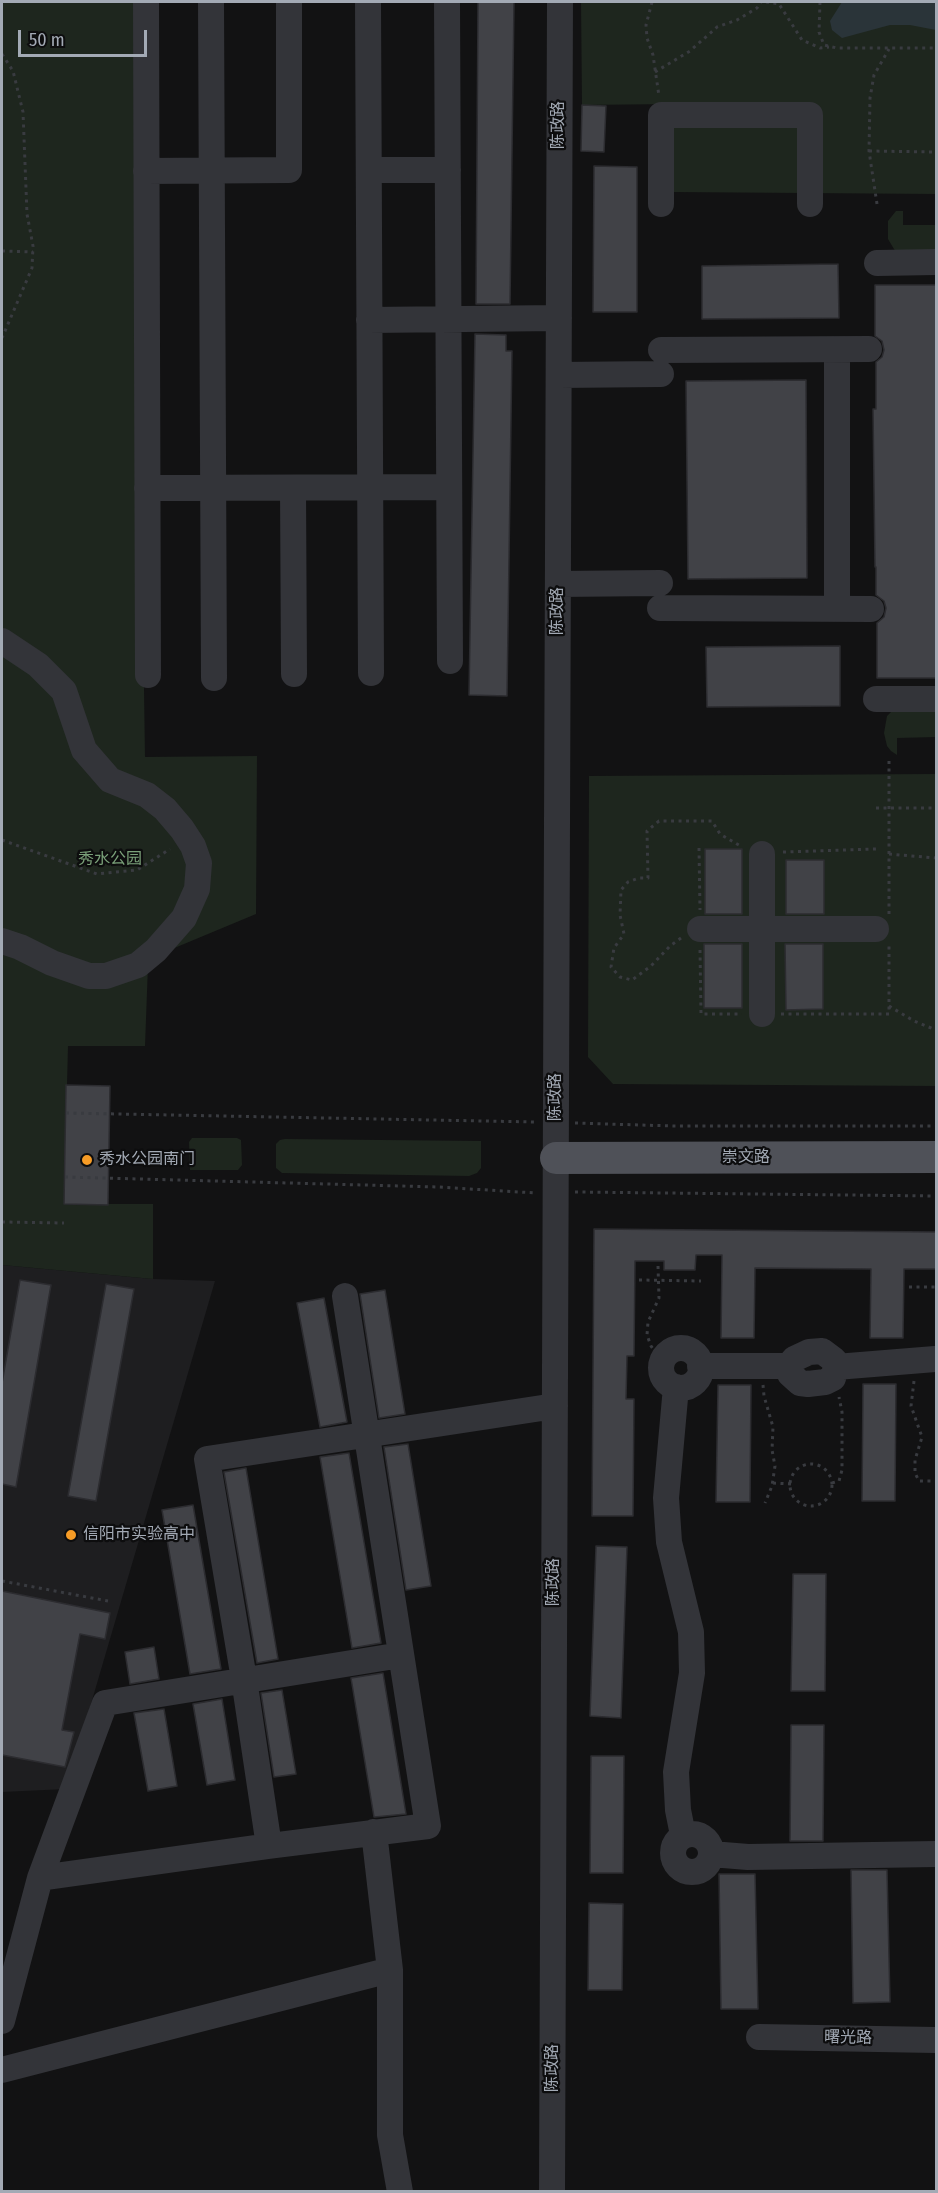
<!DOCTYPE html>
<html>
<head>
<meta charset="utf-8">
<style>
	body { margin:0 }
	#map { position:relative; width:938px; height:2193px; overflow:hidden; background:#121213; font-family:"Fira Sans Condensed",sans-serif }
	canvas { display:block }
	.frame { position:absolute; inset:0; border:3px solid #a3aab5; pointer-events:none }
	.scale { position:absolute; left:18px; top:30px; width:129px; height:27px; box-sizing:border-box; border:3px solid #a3aab5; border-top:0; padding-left:8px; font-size:18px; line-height:21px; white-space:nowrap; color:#a3aab5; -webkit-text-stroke:4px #0d0d0e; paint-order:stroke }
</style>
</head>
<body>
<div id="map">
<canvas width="938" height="2193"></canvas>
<div class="frame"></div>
<div class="scale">50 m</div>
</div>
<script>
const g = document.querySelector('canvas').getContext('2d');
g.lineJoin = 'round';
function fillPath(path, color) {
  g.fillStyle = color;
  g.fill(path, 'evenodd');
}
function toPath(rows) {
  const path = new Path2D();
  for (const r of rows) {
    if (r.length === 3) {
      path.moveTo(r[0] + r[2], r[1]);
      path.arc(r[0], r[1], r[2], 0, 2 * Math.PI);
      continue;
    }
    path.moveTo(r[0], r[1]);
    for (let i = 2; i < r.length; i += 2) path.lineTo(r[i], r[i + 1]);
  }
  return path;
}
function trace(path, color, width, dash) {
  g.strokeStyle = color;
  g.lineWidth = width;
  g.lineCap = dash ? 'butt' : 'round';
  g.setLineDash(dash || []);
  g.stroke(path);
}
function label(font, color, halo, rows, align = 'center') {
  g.font = font + ' "Fira Sans Condensed","Noto Sans SC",sans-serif';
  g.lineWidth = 4.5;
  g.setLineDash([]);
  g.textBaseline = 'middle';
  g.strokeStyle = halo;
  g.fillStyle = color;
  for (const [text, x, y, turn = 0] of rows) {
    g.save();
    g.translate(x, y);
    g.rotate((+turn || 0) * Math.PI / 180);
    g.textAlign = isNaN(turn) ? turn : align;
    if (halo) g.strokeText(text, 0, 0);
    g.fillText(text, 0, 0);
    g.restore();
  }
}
fillPath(toPath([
	[2,1265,153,1279,215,1281,66,1789,2,1792]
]), '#1e1e20');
fillPath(toPath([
	[2,2,134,2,145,757,257,756,256,914,172,949,148,965,145,1046,68,1046,64,1204,153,1204,153,1279,2,1265],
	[581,2,936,2,936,194,671,192,674,104,582,105],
	[896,211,903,211,903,225,936,225,936,255,897,254,888,239,888,221],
	[893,710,936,710,936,737,897,738,897,755,891,751,887,746,884,733,887,716],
	[936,774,936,1086,613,1084,588,1057,589,776],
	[192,1138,237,1138,241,1140,242,1165,238,1170,190,1170,189,1142],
	[285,1139,481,1141,481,1168,477,1173,469,1176,282,1173,276,1168,276,1144,280,1140]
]), '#1e261e');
fillPath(toPath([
	[842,2,936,2,936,30,910,25,890,25,842,38,832,30,830,21]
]), '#2a3439');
const building = toPath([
	[478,2,514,2,510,304,476,304,478,2],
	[582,105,606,106,604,152,581,151,582,105],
	[594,166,637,167,637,312,593,312,594,166],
	[838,264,839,318,702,319,702,266,838,264],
	[875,285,936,285,936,678,877,678,877,623,884,617,886,608,884,601,876,595,876,567,875,567,873,409,876,409,876,362,882,357,884,350,882,341,875,336,875,285],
	[475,334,506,335,506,351,512,351,507,696,469,695,475,334],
	[806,380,807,578,688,579,686,381,806,380],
	[840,646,840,706,707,707,706,647,840,646],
	[705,849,742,849,742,914,705,914,705,849],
	[786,860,824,860,824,914,786,914,786,860],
	[704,944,742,944,742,1008,704,1008,704,944],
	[785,944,823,944,823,1009,786,1010,785,944],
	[66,1085,110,1086,108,1205,64,1204,66,1085],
	[594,1229,936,1232,936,1269,904,1269,903,1338,870,1338,871,1269,755,1268,754,1338,721,1338,722,1255,696,1255,695,1270,664,1270,664,1261,635,1261,634,1356,627,1356,626,1399,634,1399,633,1516,592,1516,594,1229],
	[20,1280,51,1285,16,1487,2,1484,2,1383,20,1280],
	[106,1284,134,1289,96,1501,68,1496,106,1284],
	[385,1290,405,1414,379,1418,360,1294,385,1290],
	[324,1298,347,1422,320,1427,297,1303,324,1298],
	[863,1384,896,1384,895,1501,862,1501,863,1384],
	[718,1385,751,1385,750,1502,716,1502,718,1385],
	[408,1444,431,1586,406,1590,384,1447,408,1444],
	[349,1453,381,1643,352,1648,320,1457,349,1453],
	[246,1468,278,1659,257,1663,224,1472,246,1468],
	[193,1505,221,1669,190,1674,162,1510,193,1505],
	[596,1546,627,1547,621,1718,590,1716,596,1546],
	[793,1574,826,1574,825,1691,791,1691,793,1574],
	[2,1591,110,1613,105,1639,80,1634,62,1730,74,1732,65,1767,2,1755,2,1591],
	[154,1647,159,1679,130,1684,125,1652,154,1647],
	[383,1673,406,1814,375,1817,374,1817,351,1678,383,1673],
	[282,1690,296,1774,274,1777,261,1693,282,1690],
	[222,1699,235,1780,207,1785,193,1704,222,1699],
	[164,1709,177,1786,148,1791,134,1713,164,1709],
	[791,1725,824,1725,823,1841,790,1841,791,1725],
	[591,1756,624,1756,623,1873,590,1873,591,1756],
	[851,1870,887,1870,890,2002,853,2003,851,1870],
	[719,1874,755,1874,758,2009,721,2009,719,1874],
	[589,1903,623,1904,622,1990,588,1990,589,1903]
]);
fillPath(building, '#414247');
trace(building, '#2c2c30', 1.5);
trace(toPath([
	[652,2,646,25,647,38,653,55,659,96],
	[766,2,779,4,802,40,820,48,829,47],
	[820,2,819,32,824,45,837,48,936,48],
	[2,54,13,71,23,112,27,214,33,246,32,268,2,338],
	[655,72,690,51,717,27,737,20,757,8,761,2],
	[869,151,936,152],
	[877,204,869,151,870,98,874,75,889,49],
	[2,251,33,252],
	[876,808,936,808],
	[2,840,97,874,137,870,170,849],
	[699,848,700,910],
	[783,852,876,849],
	[889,854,936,858],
	[889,914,889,760],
	[681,938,670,946,651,966,632,980,620,977,611,967,614,948,624,934,620,915,621,890,628,882,639,878,648,878,647,831,659,821,712,821,720,834,742,847],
	[700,950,701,1014,742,1014],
	[889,1006,914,1021,936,1030],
	[781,1014,889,1014,889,945],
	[66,1113,536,1122],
	[575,1123,673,1126,936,1126],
	[65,1177,438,1187,536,1193],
	[575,1192,936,1196],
	[2,1222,64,1223],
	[658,1266,659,1298,648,1322,647,1335,651,1346,659,1358],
	[639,1280,701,1281],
	[909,1287,936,1287],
	[659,1375,659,1358,665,1348,676,1344,697,1345],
	[914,1381,911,1406,922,1437,915,1460,915,1473,919,1481,936,1481],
	[763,1385,764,1396,773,1427,772,1450,775,1466,772,1486,765,1503],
	[811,1485,21],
	[773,1483,791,1484],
	[832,1483,839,1481,842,1470,842,1412,839,1397],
	[2,1581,108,1601]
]), '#393b40', 3, [3, 4.5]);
trace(toPath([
	[146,2,148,675],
	[211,2,214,678],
	[368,2,371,673],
	[447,2,450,661],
	[369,170,448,170],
	[146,171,289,170,289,2],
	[661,204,661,115,810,115,810,204],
	[877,263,936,262],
	[369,320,559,318],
	[661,350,869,349],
	[559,375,661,374],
	[147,488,449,487],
	[293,488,294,674],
	[558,584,660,583],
	[660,608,871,609],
	[837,608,837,350],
	[2,641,38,665,64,691,84,750,110,780,147,795,165,809,182,829,193,846,199,863,197,889,184,918,156,950,138,965,106,976,89,976,52,963,20,947,2,941],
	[876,699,936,699],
	[700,929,876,929],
	[762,1014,762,854],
	[681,1368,20],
	[822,1351,834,1360,836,1367,833,1378,825,1382,808,1384,800,1383,790,1374,790,1366,794,1359,809,1352,822,1351],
	[700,1366,790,1366],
	[836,1367,935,1359],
	[676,1387,666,1498,669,1542,691,1632,692,1673,676,1772,678,1810,683,1835],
	[374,1832,390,1970,390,2135,400,2192],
	[692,1853,19],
	[269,1846,244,1679,207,1459,555,1406],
	[711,1854,748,1857,936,1854],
	[40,1878,269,1846,428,1826,345,1296],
	[2,2021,40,1878,105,1703,401,1655],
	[759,2037,936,2040],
	[2,2070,390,1970],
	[552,2192,560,2]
]), '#333439', 26);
trace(toPath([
	[556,1158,936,1157]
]), '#4f5158', 32);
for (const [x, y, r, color] of [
	[87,1160,6,"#f79c26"],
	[71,1535,6,"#f79c26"]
]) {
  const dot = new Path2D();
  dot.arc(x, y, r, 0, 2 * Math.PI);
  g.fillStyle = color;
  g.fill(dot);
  trace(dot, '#0d0d0e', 2);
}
label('16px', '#a3aab5', '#0d0d0e', [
	["陈政路",559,125,-90],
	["陈政路",558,611,-90],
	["陈政路",556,1097,-90],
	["崇文路",746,1158],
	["陈政路",554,1582,-90],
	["曙光路",848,2038,1],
	["陈政路",553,2068,-90]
]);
label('16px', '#7aa079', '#0d0d0e', [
	["秀水公园",110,860]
]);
label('16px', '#a3aab5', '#0d0d0e', [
	["秀水公园南门",99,1160],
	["信阳市实验高中",83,1535]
], 'left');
</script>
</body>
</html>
